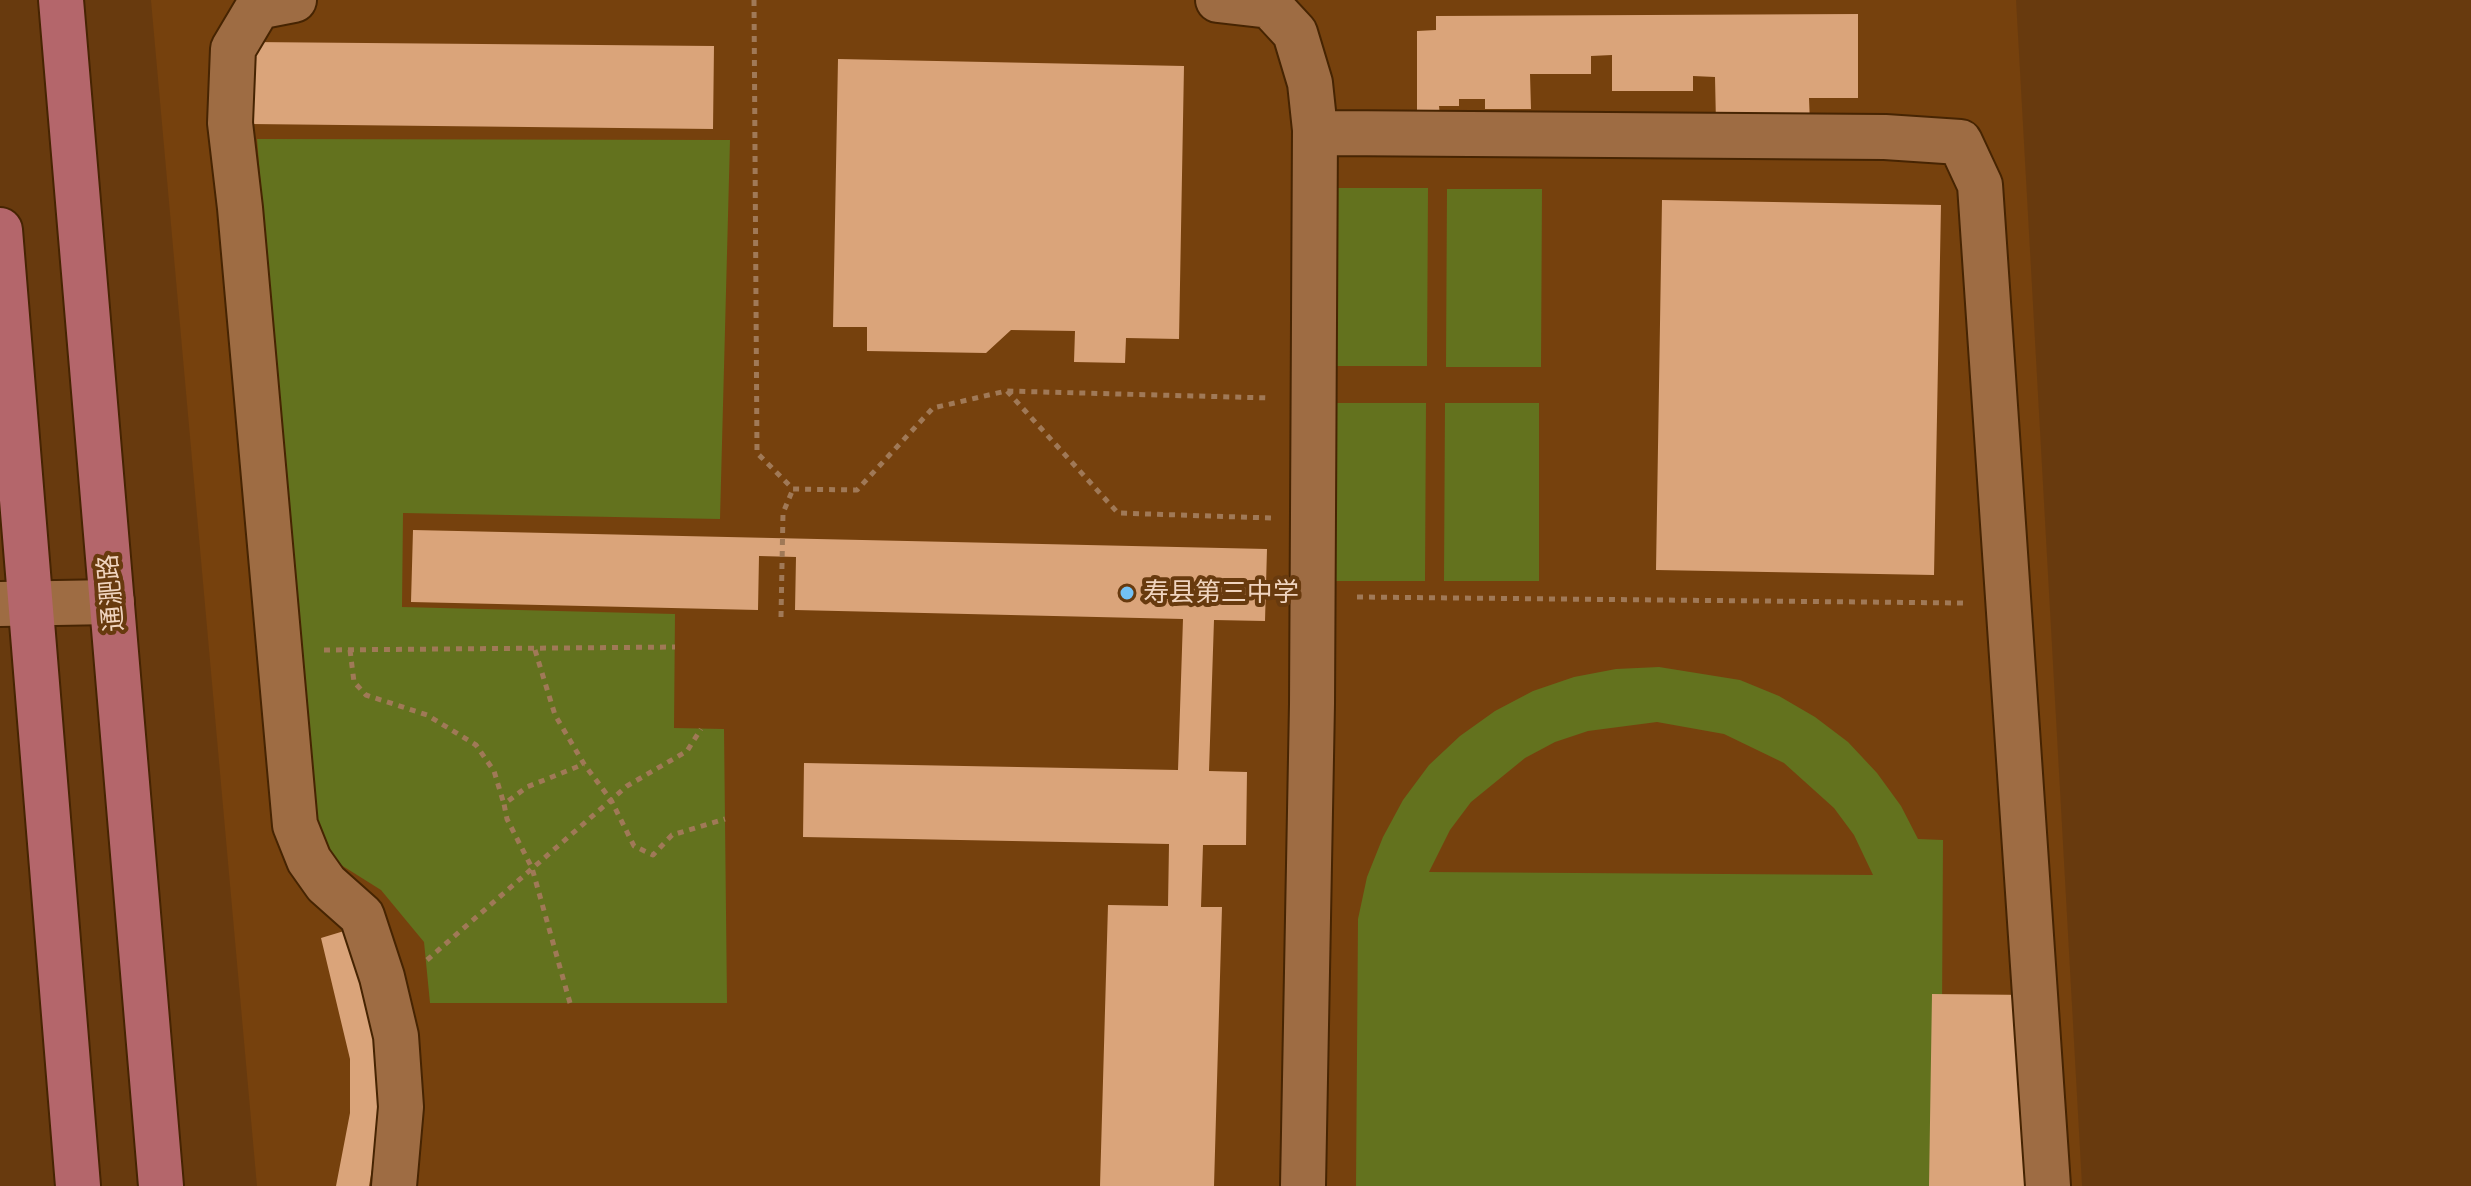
<!DOCTYPE html>
<html>
<head>
<meta charset="utf-8">
<style>
	body { margin:0 }
	canvas { display:block; background:#683a0e }
</style>
</head>
<body>
<canvas width="2471" height="1186"></canvas>
<script>
const g = document.querySelector('canvas').getContext('2d');
g.lineJoin = 'round';
function fillPath(path, color) {
  g.fillStyle = color;
  g.fill(path, 'evenodd');
}
function toPath(rows) {
  const path = new Path2D();
  for (const r of rows) {
    path.moveTo(r[0], r[1]);
    for (let i = 2; i < r.length; i += 2) path.lineTo(r[i], r[i + 1]);
  }
  return path;
}
function trace(path, color, width, dash) {
  g.strokeStyle = color;
  g.lineWidth = width;
  g.lineCap = dash ? 'butt' : 'round';
  g.setLineDash(dash || []);
  g.stroke(path);
}
function label(font, color, halo, rows, align = 'center') {
  g.font = font + ' Lato,"Noto Sans SC",sans-serif';
  g.lineWidth = 8;
  g.setLineDash([]);
  g.textBaseline = 'middle';
  g.strokeStyle = halo;
  g.fillStyle = color;
  for (const [text, x, y, turn = 0] of rows) {
    g.save();
    g.translate(x, y);
    g.rotate((+turn || 0) * Math.PI / 180);
    g.textAlign = isNaN(turn) ? turn : align;
    if (halo) g.strokeText(text, 0, 0);
    g.fillText(text, 0, 0);
    g.restore();
  }
}
fillPath(toPath([
	[151,0,2016,0,2082,1186,257,1186]
]), '#76410d');
fillPath(toPath([
	[257,139,730,140,720,519,403,513,402,607,675,614,674,728,724,729,727,1003,430,1003,424,942,381,890,314,848],
	[1333,188,1428,188,1427,366,1332,366],
	[1447,189,1542,189,1541,367,1446,367],
	[1331,403,1426,403,1425,581,1330,581],
	[1445,403,1539,403,1539,581,1444,581],
	[1659,667,1740,680,1779,696,1815,717,1848,742,1877,773,1901,806,1918,839,1943,840,1941,1186,1356,1186,1358,919,1367,877,1383,837,1403,800,1429,765,1460,736,1495,711,1533,691,1574,677,1616,669],
	[1657,722,1724,734,1784,763,1834,808,1854,835,1873,875,1429,872,1450,830,1471,802,1525,758,1555,742,1588,731]
]), '#63721e');
fillPath(toPath([
	[1858,14,1858,98,1809,98,1810,124,1716,124,1715,77,1693,76,1693,91,1612,91,1612,55,1591,56,1591,74,1530,74,1531,109,1485,109,1485,99,1459,99,1459,106,1439,106,1440,116,1417,116,1417,31,1436,30,1436,16],
	[251,42,714,46,713,129,250,124],
	[838,59,1184,66,1179,339,1126,338,1125,363,1074,362,1075,331,1011,330,986,353,867,351,867,327,833,327],
	[1662,200,1941,205,1934,575,1656,570],
	[413,530,1267,549,1265,621,1214,620,1209,771,1247,772,1246,845,1203,845,1201,907,1222,907,1214,1186,1100,1186,1108,905,1168,906,1169,844,803,837,804,763,1178,770,1183,619,795,610,796,557,759,556,758,610,411,602],
	[354,928,374,1007,383,1108,369,1186,336,1186,350,1113,350,1059,321,938],
	[1932,994,2031,995,2028,1186,1929,1186]
]), '#daa47a');
const minor = toPath([
	[294,0,258,7,233,49,230,123,240,208,295,825,309,860,326,884,362,916,382,977,396,1036,401,1107,394,1186],
	[1218,0,1270,6,1295,33,1310,83,1315,130,1312,704,1303,1186],
	[1332,133,1885,137,1960,142,1980,185,2048,1186],
	[0,604,112,602]
]);
const major = toPath([
	[61,0,161,1186],
	[0,230,78,1186]
]);
trace(minor, '#462402', 48);
trace(major, '#462402', 48);
trace(toPath([
	[754,0,757,453,793,489,857,490,933,408,1006,391,1270,398],
	[1007,391,1118,513,1271,518],
	[1357,597,1963,603],
	[781,617,783,513,793,489],
	[324,650,675,647],
	[350,650,354,682,366,695,427,715,476,745,494,771,504,804],
	[535,650,555,715,584,764,611,800,634,846,653,855,672,835,725,819],
	[427,960,627,786,687,751,701,729],
	[570,1003,532,868,507,819,504,804,527,787,584,764]
]), '#a07957', 5, [6, 6]);
trace(minor, '#9e6c43', 44);
trace(major, '#b4666b', 44);
for (const [x, y, r, color] of [
	[1127,593,8,"#72c1f5"]
]) {
  const dot = new Path2D();
  dot.arc(x, y, r, 0, 2 * Math.PI);
  g.fillStyle = color;
  g.fill(dot);
  trace(dot, '#683a0e', 3);
}
label('26px', '#f0d4bf', '#683a0e', [
	["通淝路",111,593,-95]
]);
label('26px', '#f0d4bf', '#683a0e', [
	["寿县第三中学",1143,593]
], 'left');
</script>
</body>
</html>
